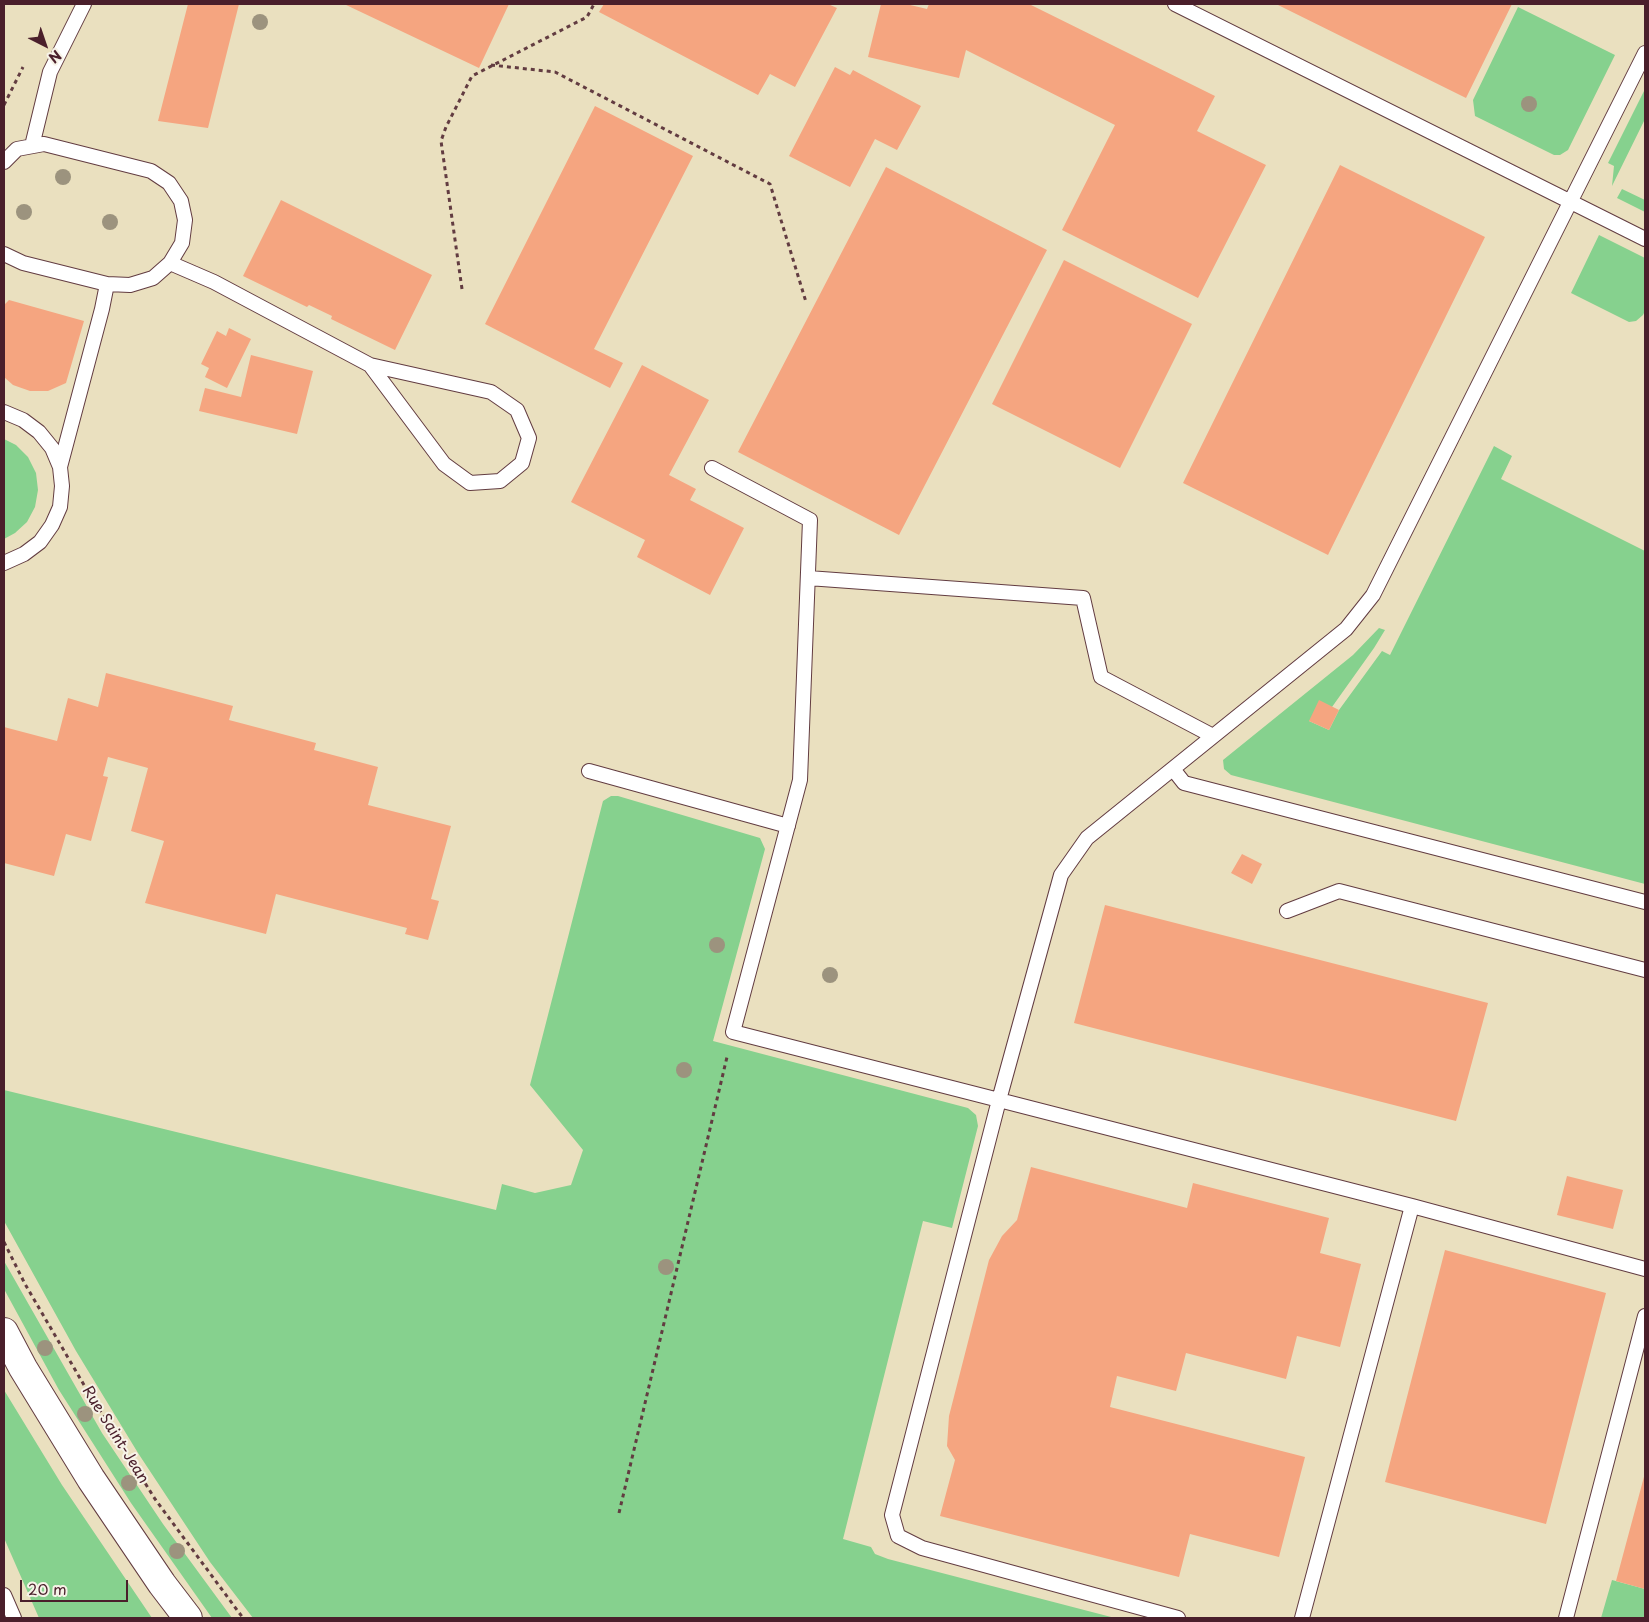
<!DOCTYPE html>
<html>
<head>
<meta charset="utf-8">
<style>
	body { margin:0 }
	#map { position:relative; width:1649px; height:1622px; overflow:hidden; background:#eae0bf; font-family:"Playpen Sans",sans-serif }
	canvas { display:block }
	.frame { position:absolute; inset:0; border:5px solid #4a1f2b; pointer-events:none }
	.north { position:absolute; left:20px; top:20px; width:50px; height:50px; -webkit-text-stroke:4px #f7f3e8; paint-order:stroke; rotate:139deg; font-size:14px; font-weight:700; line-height:20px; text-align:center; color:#4a1f2b }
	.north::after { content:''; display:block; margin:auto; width:18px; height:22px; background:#4a1f2b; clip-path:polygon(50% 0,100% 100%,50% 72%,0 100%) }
	.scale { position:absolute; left:20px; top:1580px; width:108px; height:22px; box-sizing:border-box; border:2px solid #4a1f2b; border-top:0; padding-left:6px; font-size:15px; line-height:18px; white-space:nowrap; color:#4a1f2b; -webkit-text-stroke:4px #f7f3e8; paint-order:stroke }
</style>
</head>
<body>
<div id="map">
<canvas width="1649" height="1622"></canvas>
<div class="frame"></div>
<div class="north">N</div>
<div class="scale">20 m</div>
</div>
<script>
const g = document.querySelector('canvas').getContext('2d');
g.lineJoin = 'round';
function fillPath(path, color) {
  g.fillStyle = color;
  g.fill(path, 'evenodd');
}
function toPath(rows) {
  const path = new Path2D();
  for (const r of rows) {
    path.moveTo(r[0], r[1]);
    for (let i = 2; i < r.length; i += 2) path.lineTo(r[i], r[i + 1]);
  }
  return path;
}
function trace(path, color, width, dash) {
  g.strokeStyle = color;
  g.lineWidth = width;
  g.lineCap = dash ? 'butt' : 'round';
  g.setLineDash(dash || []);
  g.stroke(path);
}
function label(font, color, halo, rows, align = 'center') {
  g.font = font + ' "Playpen Sans",sans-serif';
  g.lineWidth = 4;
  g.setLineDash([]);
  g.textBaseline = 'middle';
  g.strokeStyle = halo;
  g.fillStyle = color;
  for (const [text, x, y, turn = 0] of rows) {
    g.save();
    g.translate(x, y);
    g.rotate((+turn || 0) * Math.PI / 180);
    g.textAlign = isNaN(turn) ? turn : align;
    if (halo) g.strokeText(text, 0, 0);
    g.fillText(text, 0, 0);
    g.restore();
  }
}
fillPath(toPath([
	[1518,7,1615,55,1568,150,1560,155,1554,155,1475,116,1473,100],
	[1645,89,1645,119,1612,186,1614,166,1608,163],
	[1622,189,1645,200,1645,212,1617,198],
	[1599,235,1645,258,1645,311,1643,315,1636,321,1629,322,1571,293],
	[4,439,16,445,28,457,36,473,38,490,35,507,27,522,15,533,4,539],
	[1494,446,1512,456,1501,479,1645,551,1645,884,1231,775,1224,769,1223,760,1353,655,1379,628,1385,630,1374,648,1332,707,1309,721,1329,730,1339,710,1382,651,1390,655],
	[611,796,618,796,760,838,765,849,713,1041,968,1108,976,1115,978,1126,952,1228,923,1221,843,1539,871,1547,875,1554,888,1559,1115,1618,253,1618,210,1562,138,1453,76,1351,4,1221,4,1090,496,1210,502,1184,535,1193,571,1185,583,1150,530,1085,603,801],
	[4,1261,102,1433,163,1524,232,1618,212,1618,131,1503,59,1390,4,1289],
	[4,1390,62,1485,152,1618,39,1618,4,1538],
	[1612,1580,1645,1589,1645,1618,1601,1618]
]), '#86d18e');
fillPath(toPath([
	[188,4,239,4,208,128,158,121],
	[344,4,509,4,479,68],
	[604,4,828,4,837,8,795,87,770,74,758,95,599,12],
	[881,4,906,4,927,9,929,4,1029,4,1215,96,1197,131,1266,165,1198,298,1062,230,1115,125,966,50,959,78,868,57],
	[1276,4,1512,4,1466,98],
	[835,67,850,75,853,70,921,106,897,150,875,139,850,187,789,156],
	[595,106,693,156,594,349,623,363,610,388,485,324],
	[1340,165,1485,237,1328,555,1183,483],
	[886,167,1047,250,899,535,738,452],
	[281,200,432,275,395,350,331,319,332,316,309,305,307,307,243,276],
	[1064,260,1192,324,1120,468,992,404],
	[9,300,84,321,66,383,48,391,30,391,13,385,4,377,4,305],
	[229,328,251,339,227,388,205,377,209,368,201,364,217,331,226,336],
	[251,355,313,371,297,434,199,411,205,388,241,397],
	[642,365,709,400,669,475,696,489,690,500,744,528,710,595,637,557,645,540,571,502],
	[106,673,233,706,229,720,316,743,314,750,378,767,368,805,451,826,431,899,439,901,428,940,405,934,407,928,276,894,266,934,145,903,164,841,131,831,148,768,108,757,103,776,108,777,91,841,66,834,54,876,4,863,4,727,57,741,68,698,98,707],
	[1319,700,1339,710,1329,730,1309,721],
	[1242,854,1262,864,1252,884,1231,873],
	[1105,905,1488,1003,1456,1121,1074,1023],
	[1031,1167,1187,1208,1193,1183,1329,1218,1320,1253,1361,1264,1340,1347,1297,1336,1286,1379,1186,1353,1176,1391,1117,1376,1110,1407,1305,1457,1279,1557,1190,1534,1179,1577,940,1516,955,1460,947,1446,949,1416,989,1260,1002,1236,1017,1220],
	[1567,1176,1623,1190,1613,1229,1557,1215],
	[1445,1250,1606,1293,1546,1524,1385,1482],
	[1645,1473,1645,1589,1616,1581]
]), '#f5a580');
const service = toPath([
	[1175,4,1645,239],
	[32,146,50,72,84,4],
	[4,162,17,149,44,144,151,171,169,183,181,201,185,220,182,243,170,263,153,278,130,285,107,284,23,263,4,254],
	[170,263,214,282,370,365,491,392,517,410,529,438,522,463,500,481,470,483,444,464,370,365],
	[4,412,23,420,39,432,52,448,60,467,62,486,60,507,52,525,40,542,24,554,4,563],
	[60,467,102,309,107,284],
	[712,468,810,520,800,780,733,1032,999,1100,1061,875,1087,838,1346,629,1373,595,1645,53],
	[808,578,1083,598,1101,677,1213,736],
	[1173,769,1184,783,1645,902],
	[589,771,788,826],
	[1287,911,1339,891,1645,970],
	[1412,1206,1645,1269],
	[4,1595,14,1618],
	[1178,1618,922,1548,898,1536,892,1515,999,1100,1412,1206,1302,1618],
	[1566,1618,1645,1316]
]);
const tertiary = toPath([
	[4,1332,23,1368,91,1479,162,1584,188,1618]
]);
trace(service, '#623c41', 16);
trace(tertiary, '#623c41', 30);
trace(toPath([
	[491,65,555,72,770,184,806,302],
	[4,105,23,67],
	[462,289,441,141,446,127,472,76,587,17,594,4],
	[4,1242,25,1284,84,1385,155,1499,243,1618],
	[619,1513,727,1057]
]), '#623c41', 3, [4, 4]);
trace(service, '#fff', 14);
trace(tertiary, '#fff', 28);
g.fillStyle = '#9c937e';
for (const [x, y] of [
	[260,22],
	[1529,104],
	[63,177],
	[24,212],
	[110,222],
	[717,945],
	[830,975],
	[684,1070],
	[666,1267],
	[45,1348],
	[85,1414],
	[129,1483],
	[177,1551]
]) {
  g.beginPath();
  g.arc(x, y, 8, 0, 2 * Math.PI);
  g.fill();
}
label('15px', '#4a1f2b', '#f7f3e8', [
	["Rue Saint-Jean",115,1435,58]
]);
</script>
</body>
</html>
